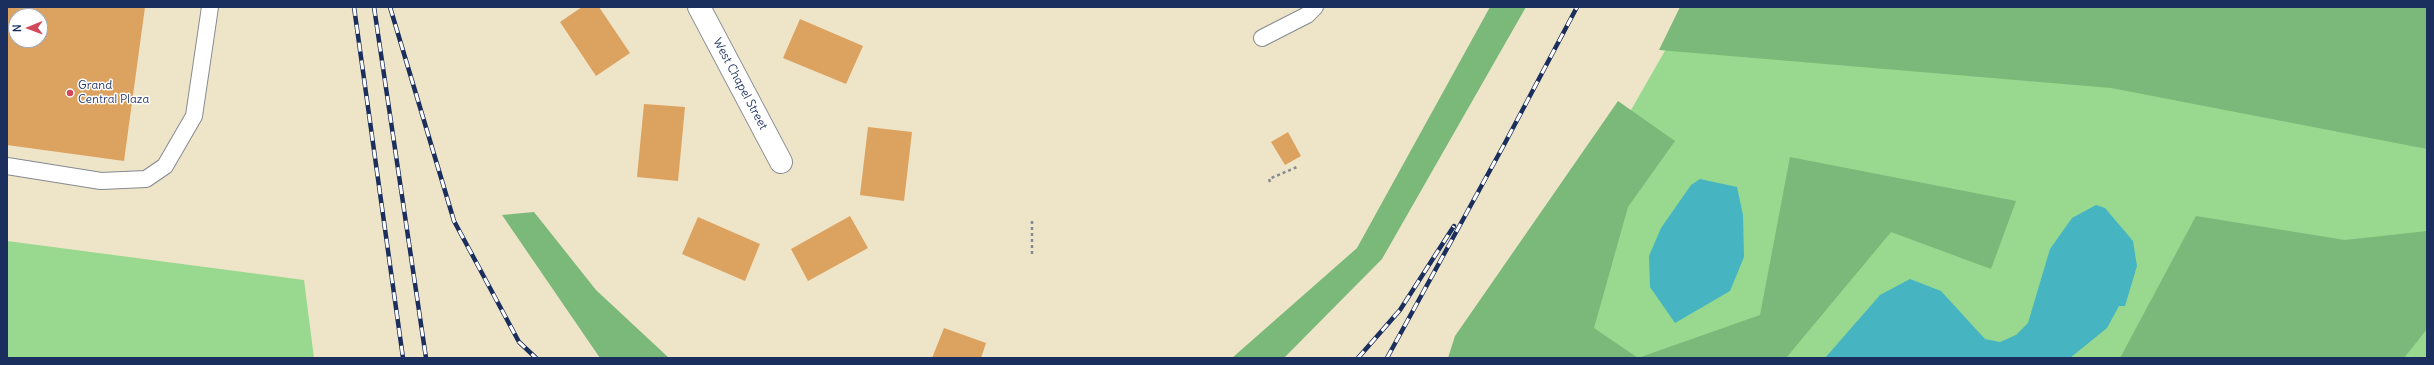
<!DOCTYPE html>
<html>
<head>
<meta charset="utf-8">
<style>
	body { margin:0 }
	#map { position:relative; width:2434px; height:365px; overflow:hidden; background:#eee4c7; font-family:Delius,sans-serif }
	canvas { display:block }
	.frame { position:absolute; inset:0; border:8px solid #1b2f5e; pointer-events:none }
	.north { position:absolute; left:8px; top:8px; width:40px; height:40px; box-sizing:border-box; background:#fff; border:1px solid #a4acbf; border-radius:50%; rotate:269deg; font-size:11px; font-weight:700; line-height:16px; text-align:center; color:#1b2f5e }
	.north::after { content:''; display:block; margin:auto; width:14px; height:18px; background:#d1495b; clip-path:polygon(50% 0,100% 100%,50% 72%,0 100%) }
</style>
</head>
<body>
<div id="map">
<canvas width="2434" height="365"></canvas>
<div class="frame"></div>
<div class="north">N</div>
</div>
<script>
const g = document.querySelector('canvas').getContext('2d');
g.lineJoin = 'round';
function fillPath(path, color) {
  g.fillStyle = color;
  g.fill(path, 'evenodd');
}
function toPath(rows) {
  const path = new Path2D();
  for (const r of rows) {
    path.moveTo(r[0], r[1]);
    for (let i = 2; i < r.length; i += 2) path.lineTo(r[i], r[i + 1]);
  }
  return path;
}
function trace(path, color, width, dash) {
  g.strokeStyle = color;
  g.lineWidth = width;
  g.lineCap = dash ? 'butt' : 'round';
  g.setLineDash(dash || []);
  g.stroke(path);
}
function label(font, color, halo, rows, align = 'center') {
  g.font = font + ' Delius,sans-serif';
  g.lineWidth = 3;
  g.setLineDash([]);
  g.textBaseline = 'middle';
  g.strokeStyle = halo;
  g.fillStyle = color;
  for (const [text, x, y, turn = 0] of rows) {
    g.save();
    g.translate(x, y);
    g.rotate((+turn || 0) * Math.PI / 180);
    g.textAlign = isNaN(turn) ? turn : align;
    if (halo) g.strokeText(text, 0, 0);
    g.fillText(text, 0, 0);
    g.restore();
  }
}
fillPath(toPath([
	[1690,7,2427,7,2427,358,1489,358],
	[7,241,304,280,314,358,7,358]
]), '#98d98f');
fillPath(toPath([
	[1490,7,1526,7,1382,259,1284,358,1232,358,1357,248],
	[1680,7,2427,7,2427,149,2111,88,1659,50],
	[1618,101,1675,141,1628,207,1594,328,1638,358,1760,315,1790,157,2016,201,1991,269,1891,232,1786,358,1448,358,1455,336],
	[534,212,596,290,669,358,600,358,502,215],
	[2196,216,2345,240,2427,231,2427,329,2404,358,2120,358]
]), '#7ab97a');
fillPath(toPath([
	[1700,179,1737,187,1743,215,1744,257,1730,291,1675,323,1650,287,1649,256,1661,228,1691,185],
	[2096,205,2105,208,2133,241,2137,266,2125,306,2119,306,2107,328,2070,358,1825,358,1880,295,1910,279,1941,291,1985,339,2000,342,2016,335,2028,323,2050,249,2072,218]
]), '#46b4c1');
fillPath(toPath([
	[7,7,145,7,124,161,7,145],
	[16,16,40,16,40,40,16,40],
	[582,7,599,7,630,53,596,76,560,22],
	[800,19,863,46,846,84,783,58],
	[644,104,685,107,678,181,637,177],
	[868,127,912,132,904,201,860,195],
	[1288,132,1301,156,1285,165,1271,142],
	[850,216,868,248,808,281,791,249],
	[698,217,760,244,745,281,682,254],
	[944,328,986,343,981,358,932,358]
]), '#dca25f');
const service = toPath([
	[1262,38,1307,15,1315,7],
	[7,166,101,181,146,179,165,166,194,116,210,7]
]);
const minor = toPath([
	[699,7,781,162]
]);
trace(service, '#848a92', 18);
trace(minor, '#848a92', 24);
trace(toPath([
	[1270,182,1269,179,1297,167],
	[1032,221,1032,254]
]), '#848a92', 2.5, [3, 3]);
trace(service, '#fff', 16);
trace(minor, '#fff', 22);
const rail = toPath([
	[354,7,403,358],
	[374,7,426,358],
	[390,7,454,221,519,342,536,358],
	[1358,358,1400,310,1454,226],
	[1387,358,1505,143,1577,7]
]);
trace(rail, '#1b2f5e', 4.5);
trace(rail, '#fff', 3, [9]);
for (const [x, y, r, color] of [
	[70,93,4,"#d1495b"]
]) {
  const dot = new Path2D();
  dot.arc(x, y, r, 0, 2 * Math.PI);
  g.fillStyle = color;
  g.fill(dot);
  trace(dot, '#fff', 1.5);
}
label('12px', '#1b2f5e', '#fff', [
	["West Chapel Street",740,84,62]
]);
label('12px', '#1b2f5e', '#fff', [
	["Grand",78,86],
	["Central Plaza",78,100]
], 'left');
</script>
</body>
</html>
